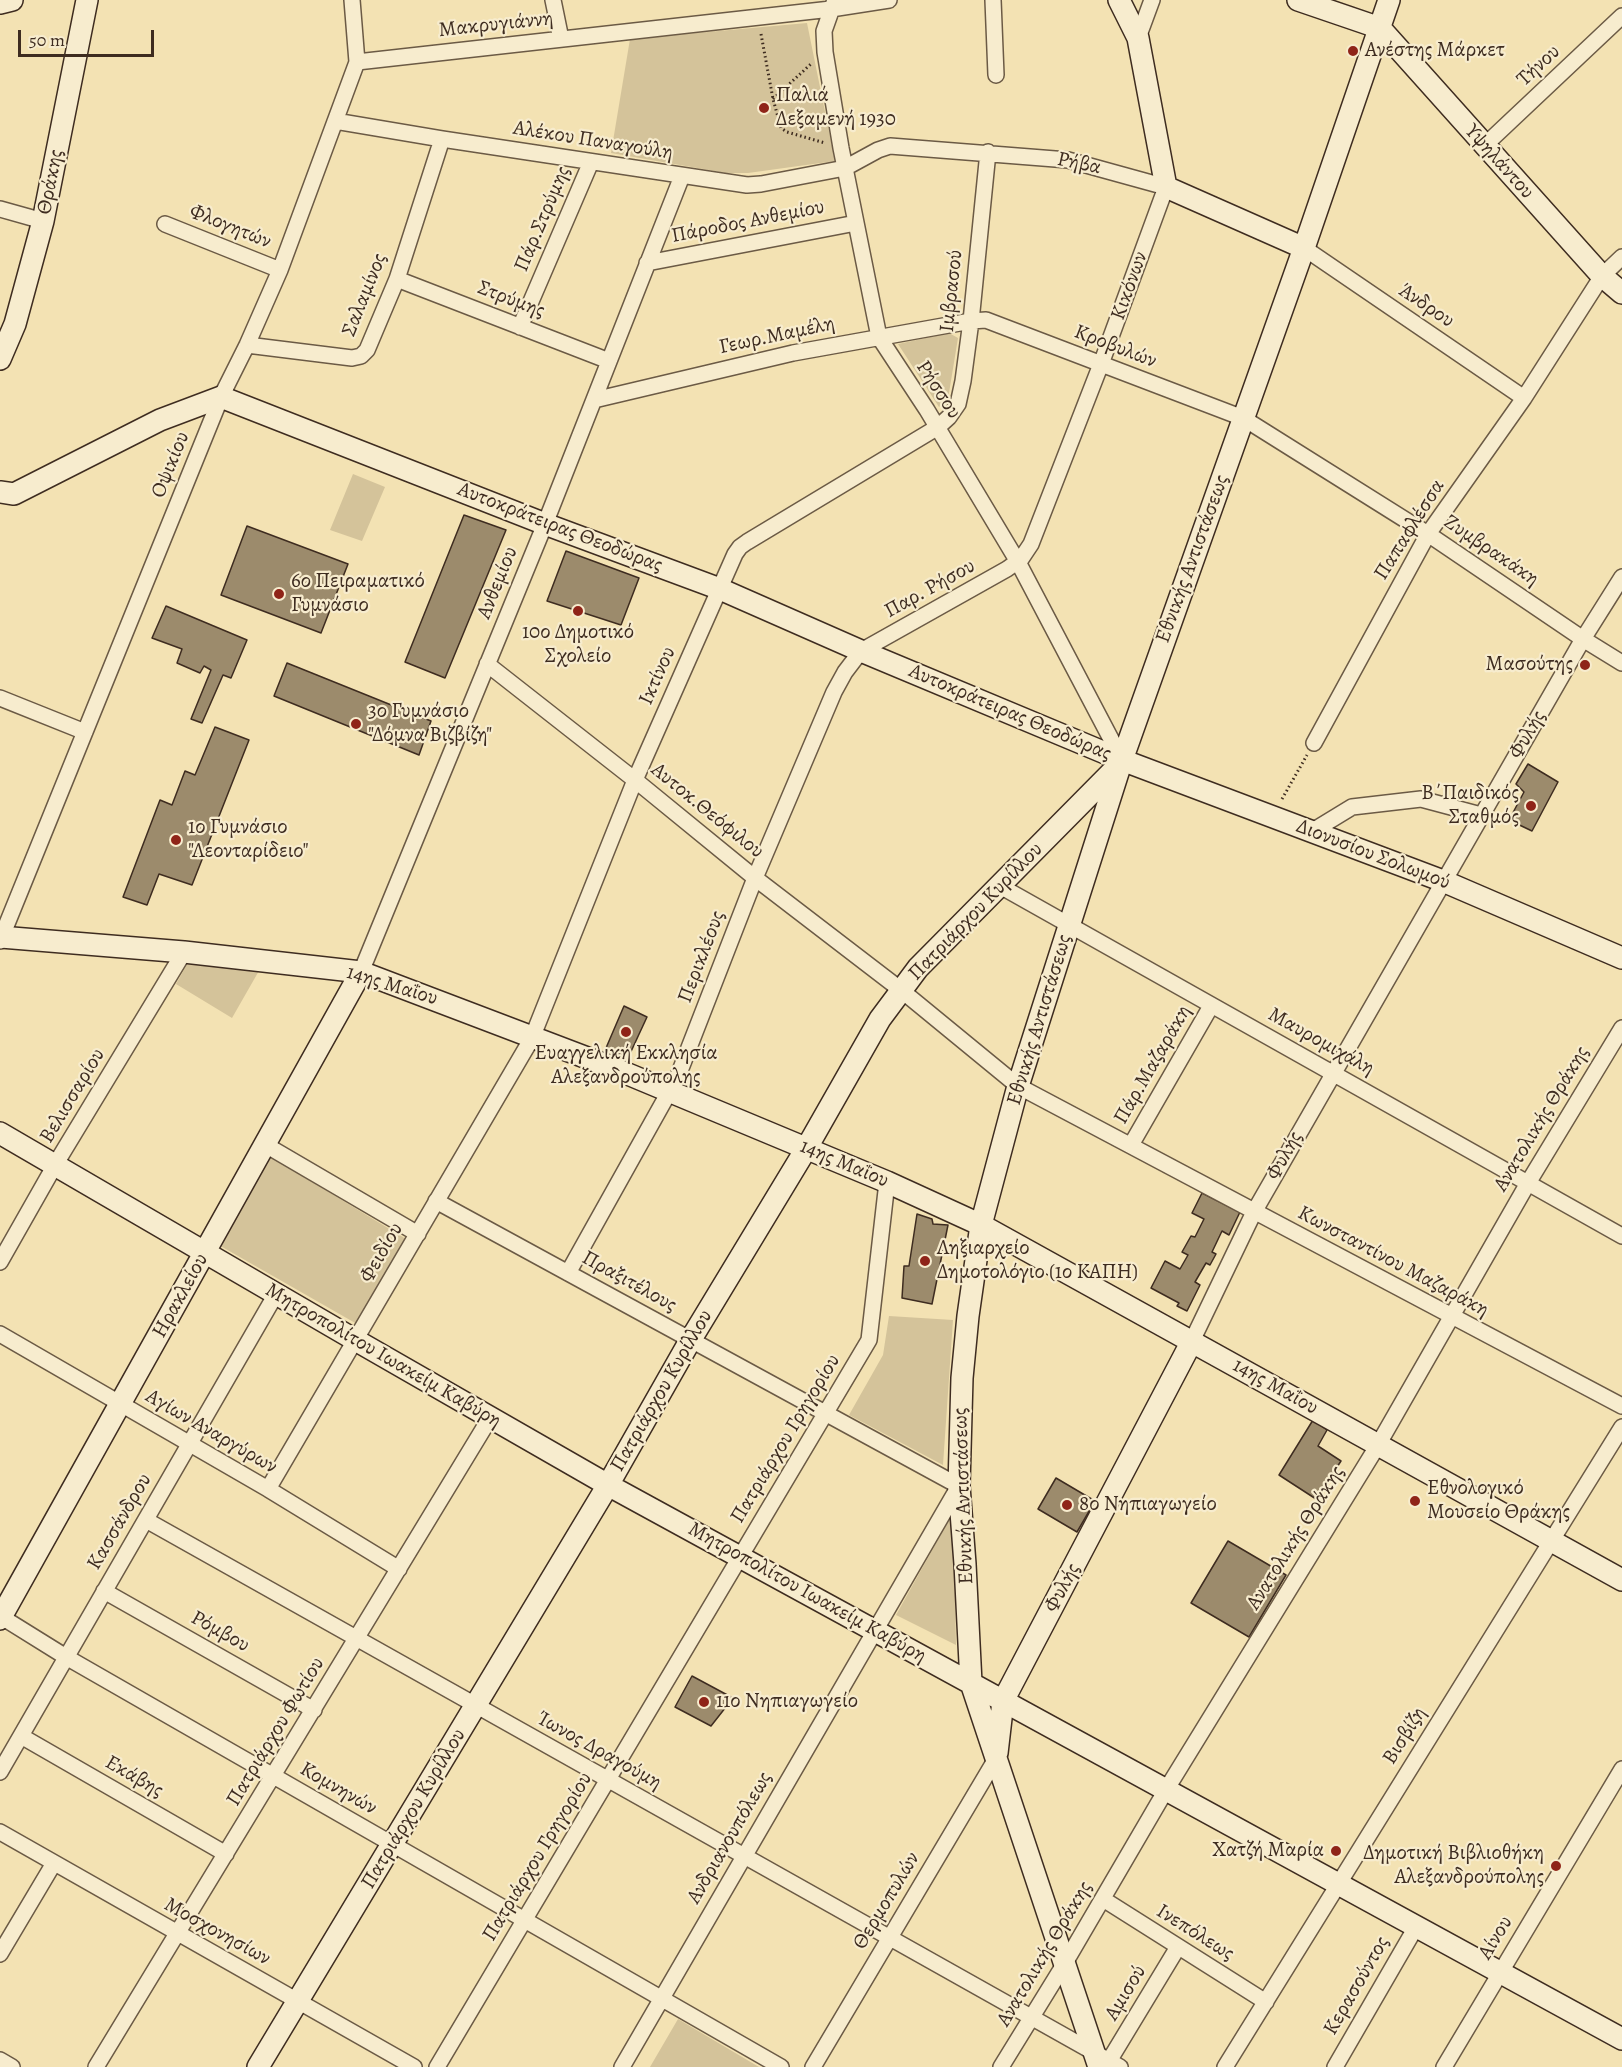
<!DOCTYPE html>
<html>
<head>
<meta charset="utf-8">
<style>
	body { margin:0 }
	#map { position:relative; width:1622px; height:2067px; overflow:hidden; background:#f3e2b3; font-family:Alegreya,serif }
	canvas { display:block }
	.scale { position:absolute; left:18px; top:30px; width:136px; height:27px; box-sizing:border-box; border:3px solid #3e2c20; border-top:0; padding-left:8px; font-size:18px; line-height:21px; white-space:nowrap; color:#3e2c20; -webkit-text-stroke:4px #f7ecce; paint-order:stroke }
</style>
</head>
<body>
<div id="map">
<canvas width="1622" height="2067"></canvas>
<div class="scale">50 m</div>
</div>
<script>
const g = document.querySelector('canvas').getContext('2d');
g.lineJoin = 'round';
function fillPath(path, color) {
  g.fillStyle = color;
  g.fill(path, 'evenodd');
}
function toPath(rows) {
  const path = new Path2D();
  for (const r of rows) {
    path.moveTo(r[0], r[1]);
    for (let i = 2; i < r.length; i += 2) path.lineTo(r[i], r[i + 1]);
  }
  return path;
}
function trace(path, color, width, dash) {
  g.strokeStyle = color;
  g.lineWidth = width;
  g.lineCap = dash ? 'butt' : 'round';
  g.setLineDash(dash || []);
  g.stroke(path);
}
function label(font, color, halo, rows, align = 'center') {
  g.font = font + ' Alegreya,serif';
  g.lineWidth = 4.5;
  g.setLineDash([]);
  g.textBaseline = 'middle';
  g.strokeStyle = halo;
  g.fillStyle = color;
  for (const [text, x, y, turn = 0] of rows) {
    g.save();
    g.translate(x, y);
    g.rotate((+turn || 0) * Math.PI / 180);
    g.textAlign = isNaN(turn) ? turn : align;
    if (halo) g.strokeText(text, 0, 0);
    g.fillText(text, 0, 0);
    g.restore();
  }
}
fillPath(toPath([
	[807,23,835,161,748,173,726,173,611,153,630,39],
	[949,333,958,338,948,399,939,407,898,344],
	[353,474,385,487,362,541,330,530],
	[190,959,260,969,232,1018,176,984],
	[266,1154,406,1239,357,1324,217,1244],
	[889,1316,953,1320,943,1465,849,1415,883,1355],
	[954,1511,954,1548,956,1645,896,1615],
	[678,2019,759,2067,650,2067]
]), '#d4c39a');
const building = toPath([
	[464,515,506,530,445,678,405,662,464,515],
	[247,526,348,564,321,633,221,595,247,526],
	[566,551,639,578,621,625,547,601,566,551],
	[166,606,247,640,231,678,223,675,202,723,191,719,211,670,204,666,200,673,177,663,182,649,152,638,166,606],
	[287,663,431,721,419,755,274,696,287,663],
	[215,727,249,740,192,885,159,874,147,905,123,897,160,800,172,805,185,771,195,775,215,727],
	[1528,764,1558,782,1532,831,1509,820,1524,792,1516,784,1528,764],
	[624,1006,647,1017,628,1058,606,1048,624,1006],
	[1202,1193,1240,1212,1229,1235,1222,1231,1212,1252,1216,1254,1210,1265,1206,1263,1195,1282,1200,1285,1187,1311,1177,1306,1179,1303,1151,1288,1165,1261,1180,1269,1188,1255,1182,1252,1191,1236,1195,1237,1204,1219,1192,1213,1202,1193],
	[917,1214,932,1219,933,1224,948,1225,932,1304,902,1298,904,1266,909,1266,917,1214],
	[1313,1420,1327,1430,1318,1446,1341,1461,1316,1499,1279,1475,1313,1420],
	[1056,1478,1095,1501,1077,1532,1038,1509,1056,1478],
	[1228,1541,1286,1575,1249,1637,1191,1603,1228,1541],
	[692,1676,733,1698,711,1726,675,1707,692,1676]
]);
fillPath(building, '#9c8b6c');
trace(building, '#3e2c20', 1.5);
const street = toPath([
	[553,0,561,39],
	[835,0,824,31,825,52,841,148,879,337,927,410,1018,562,1122,760],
	[993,0,996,75],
	[1138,38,1152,0],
	[357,62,831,9,889,0],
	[335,121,442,139,747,185,761,184,845,168,878,150,890,146,1068,160,1166,187,1101,364,1031,544,1021,559,1007,569,861,651,845,672,834,692,755,878,678,1076,568,1273],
	[1484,146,1622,16],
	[0,209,43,221],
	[165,224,280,270],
	[1304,248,1524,398],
	[647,263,856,223],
	[397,279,609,361],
	[520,327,591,162],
	[247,345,352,358,361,356,367,350,397,279,442,139],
	[594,400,793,353,971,321,986,320,1243,418,1428,534,1583,639,1622,663],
	[487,664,635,780,755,878,901,990,1018,1086,1622,1406],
	[0,698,85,732],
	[1314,743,1428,534,1524,398,1602,276,1622,257],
	[1311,832,1352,807,1421,799,1481,815],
	[1000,886,1622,1236],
	[0,941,221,397,247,345,280,270,357,62,352,0],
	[361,972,545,524,682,176],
	[264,1144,418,1234],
	[1131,1145,1211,1006],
	[436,1201,959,1486,622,2067],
	[0,1262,55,1165,184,952],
	[0,1334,268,1489,399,1569],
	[1192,1341,1254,1212,1583,639,1622,577],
	[268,1489,532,1038,635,780,735,554,740,547,747,542,938,427,949,417,958,404,963,381,971,321,988,152],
	[146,1520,1120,2067],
	[104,1591,314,1710],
	[0,1616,66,1657,781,2067],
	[21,1736,226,1854],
	[0,1772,276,1294],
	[0,1832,414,2067],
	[1103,1899,1266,2002],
	[0,1954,54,1863],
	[0,2060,12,2067],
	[1109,2061,1178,1947],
	[96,2067,490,1418],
	[437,2067,869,1340,887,1182],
	[813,2067,997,1757],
	[1001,2067,1065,1963,1166,1790,1378,1445,1528,1183,1622,1028],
	[1225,2067,1622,1427],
	[1335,2067,1416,1927],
	[1444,2067,1622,1769]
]);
const secondary = toPath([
	[1119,0,1138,38,1166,187,1304,248],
	[1298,0,1380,28,1602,276,1622,293],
	[0,3,12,0],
	[0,359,15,324,43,221,87,0],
	[0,492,14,494,160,420,221,397,545,524,720,589,861,651,1122,760,1443,881,1622,958],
	[0,937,184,952,361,972,611,1067,887,1182,981,1225,1622,1580],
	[0,1133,357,1341,608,1485,1622,2039],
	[0,1619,361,972],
	[997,1753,1003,1701,1192,1341],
	[258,2067,608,1485,691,1339,806,1149,880,1019,918,968,1115,769],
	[1099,2067,971,1683,965,1564,959,1486,962,1378,968,1316,981,1225,1018,1086,1122,760,1304,248,1389,0]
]);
trace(street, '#6b5a45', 18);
trace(secondary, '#3e2c20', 24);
trace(toPath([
	[761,34,773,99,781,128,787,132,825,143],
	[773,99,812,63],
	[1282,799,1307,755]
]), '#3e2c20', 3, [1.5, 3]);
trace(street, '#f7ecce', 15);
trace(secondary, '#f7ecce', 21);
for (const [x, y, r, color] of [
	[1353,51,6,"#8f2418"],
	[764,108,6,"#8f2418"],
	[279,594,6,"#8f2418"],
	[578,611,6,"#8f2418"],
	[1585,665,6,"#8f2418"],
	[356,724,6,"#8f2418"],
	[1531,806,6,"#8f2418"],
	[176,840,6,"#8f2418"],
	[626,1032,6,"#8f2418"],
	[925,1261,6,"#8f2418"],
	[1415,1501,6,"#8f2418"],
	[1067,1505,6,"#8f2418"],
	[704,1702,6,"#8f2418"],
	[1336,1851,6,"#8f2418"],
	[1556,1866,6,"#8f2418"]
]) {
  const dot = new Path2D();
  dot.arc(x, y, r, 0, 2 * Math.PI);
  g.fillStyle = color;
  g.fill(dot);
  trace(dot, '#f7ecce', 2);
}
label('21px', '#3e2c20', '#f7ecce', [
	["Μακρυγιάννη",496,25,-6],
	["Τήνου",1539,66,-43],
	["Αλέκου Παναγούλη",593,141,9],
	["Υψηλάντου",1499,162,48],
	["Ρήβα",1079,164,12],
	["Θράκης",51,182,-79],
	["Πάρ.Στρύμης",543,219,-67],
	["Πάροδος Ανθεμίου",748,222,-11],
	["Φλογητών",230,227,22],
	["Κικόνων",1130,286,-70],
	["Ιμβρασού",952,291,-84],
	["Σαλαμίνος",365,295,-68],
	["Στρύμης",511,300,21],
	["Άνδρου",1426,306,34],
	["Γεωρ.Μαμέλη",777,336,-12],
	["Κροβυλών",1115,347,21],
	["Ρήσσου",938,390,57],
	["Οψικίου",171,465,-68],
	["Αυτοκράτειρας Θεοδώρας",560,528,21],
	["Παπαφλέσσα",1410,530,-58],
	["Ζυμβρακάκη",1491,551,34],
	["Εθνικής Αντιστάσεως",1193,559,-70],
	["Ανθεμίου",498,583,-68],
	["Παρ. Ρήσου",930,589,-29],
	["Ικτίνου",658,676,-66],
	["Αυτοκράτειρας Θεοδώρας",1010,713,23],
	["Φυλής",1528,735,-60],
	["Αυτοκ.Θεόφιλου",707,811,39],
	["Διονυσίου Σολωμού",1373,855,21],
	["Πατριάρχου Κυρίλλου",976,912,-46],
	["Περικλέους",702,957,-69],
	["14ης Μαΐου",392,986,17],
	["Εθνικής Αντιστάσεως",1040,1020,-73],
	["Μαυρομιχάλη",1321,1042,29],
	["Πάρ.Μαζαράκη",1153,1065,-60],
	["Βελισσαρίου",73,1096,-59],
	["Ανατολικής Θράκης",1542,1119,-59],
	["Φυλής",1285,1156,-61],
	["14ης Μαΐου",844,1164,23],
	["Φειδίου",382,1253,-60],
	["Κωνσταντίνου Μαζαράκη",1393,1262,28],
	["Πραξιτέλους",629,1282,29],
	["Ηρακλείου",181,1296,-61],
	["Μητροπολίτου Ιωακείμ Καβύρη",383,1356,30],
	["14ης Μαΐου",1275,1387,29],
	["Πατριάρχου Κυρίλλου",662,1391,-60],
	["Αγίων Αναργύρων",211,1432,30],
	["Πατριάρχου Γρηγορίου",786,1439,-59],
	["Εθνικής Αντιστάσεως",964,1496,-92],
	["Κασσάνδρου",120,1522,-60],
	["Ανατολικής Θράκης",1296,1538,-58],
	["Φυλής",1063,1588,-62],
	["Μητροπολίτου Ιωακείμ Καβύρη",807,1593,29],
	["Ρόμβου",220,1632,29],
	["Πατριάρχου Φωτίου",276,1732,-59],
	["Βισβίζη",1405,1736,-58],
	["Ίωνος Δραγούμη",599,1751,29],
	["Εκάβης",134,1777,30],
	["Κομνηνών",338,1789,30],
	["Πατριάρχου Κυρίλλου",414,1809,-59],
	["Ανδριανουπόλεως",730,1838,-60],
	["Πατριάρχου Γρηγορίου",538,1857,-59],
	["Θερμοπυλών",887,1901,-59],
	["Μοσχονησίων",217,1932,29],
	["Ινεπόλεως",1195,1933,32],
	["Αίνου",1496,1938,-59],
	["Ανατολικής Θράκης",1045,1954,-59],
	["Κερασούντος",1357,1986,-60],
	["Αμισού",1126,1993,-59]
]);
label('21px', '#3e2c20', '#f7ecce', [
	["Ανέστης Μάρκετ",1365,51],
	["Παλιά",776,96],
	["Δεξαμενή 1930",776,120],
	["6ο Πειραματικό",291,582],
	["Γυμνάσιο",291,606],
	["10ο Δημοτικό",578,633,"center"],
	["Σχολείο",578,657,"center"],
	["Μασούτης",1573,665,"right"],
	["3ο Γυμνάσιο",368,712],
	["\"Δόμνα Βιζβίζη\"",368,736],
	["Β΄Παιδικός",1519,794,"right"],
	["Σταθμός",1519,818,"right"],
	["1ο Γυμνάσιο",188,828],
	["\"Λεονταρίδειο\"",188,852],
	["Ευαγγελική Εκκλησία",626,1054,"center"],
	["Αλεξανδρούπολης",626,1078,"center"],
	["Ληξιαρχείο",937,1249],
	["Δημοτολόγιο (1ο ΚΑΠΗ)",937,1273],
	["Εθνολογικό",1427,1489],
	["Μουσείο Θράκης",1427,1513],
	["8ο Νηπιαγωγείο",1079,1505],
	["11ο Νηπιαγωγείο",716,1702],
	["Χατζή Μαρία",1324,1851,"right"],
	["Δημοτική Βιβλιοθήκη",1544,1854,"right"],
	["Αλεξανδρούπολης",1544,1878,"right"]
], 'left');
</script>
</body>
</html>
